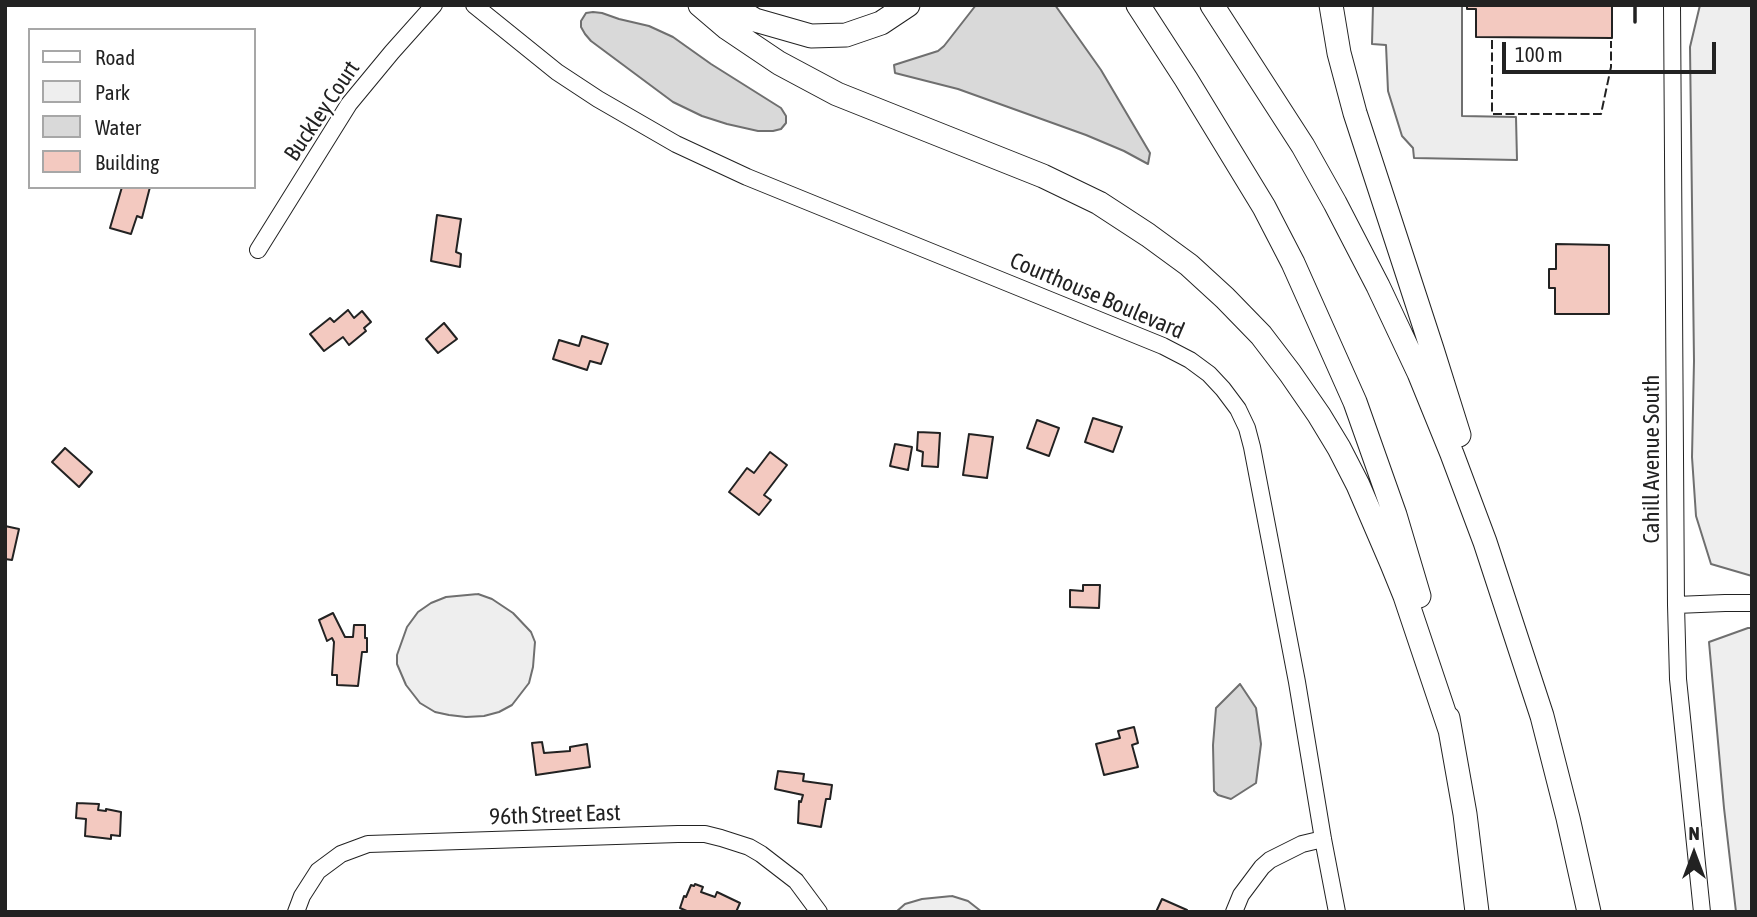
<!DOCTYPE html>
<html>
<head>
<meta charset="utf-8">
<style>
	body { margin:0 }
	#map { position:relative; width:1757px; height:917px; overflow:hidden; background:#fff; font-family:"Asap Condensed",sans-serif }
	canvas { display:block }
	.frame { position:absolute; inset:0; border:7px solid #222; pointer-events:none }
	.legend { position:absolute; left:28px; top:28px; width:228px; height:161px; box-sizing:border-box; background:#fff; border:2px solid #a7a7a7; margin:0; padding:9px 12px; list-style:none; font-size:21px; color:#222 }
	.legend li { display:flex; align-items:center; gap:14px; height:35px }
	.legend b { width:35px; border:2px solid #a7a7a7 }
	.north { position:absolute; left:1659px; top:819px; width:70px; height:70px; -webkit-text-stroke:5px #fff; paint-order:stroke; rotate:0deg; font-size:19px; font-weight:700; line-height:28px; text-align:center; color:#222 }
	.north::after { content:''; display:block; margin:auto; width:24px; height:32px; background:#222; clip-path:polygon(50% 0,100% 100%,50% 72%,0 100%) }
	.scale { position:absolute; left:1502px; top:42px; width:214px; height:32px; box-sizing:border-box; border:4px solid #222; border-top:0; padding-left:9px; font-size:21px; line-height:24px; white-space:nowrap; color:#222; -webkit-text-stroke:5px #fff; paint-order:stroke }
</style>
</head>
<body>
<div id="map">
<canvas width="1757" height="917"></canvas>
<div class="frame"></div>
<ul class="legend">
<li><b style="height:9px;background:#fff"></b>Road</li>
<li><b style="height:19px;background:#eee"></b>Park</li>
<li><b style="height:19px;background:#d9d9d9"></b>Water</li>
<li><b style="height:19px;background:#f3c9c0"></b>Building</li>
</ul>
<div class="north">N</div>
<div class="scale">100 m</div>
</div>
<script>
const g = document.querySelector('canvas').getContext('2d');
g.lineJoin = 'round';
function fillPath(path, color) {
  g.fillStyle = color;
  g.fill(path, 'evenodd');
}
function toPath(rows) {
  const path = new Path2D();
  for (const r of rows) {
    path.moveTo(r[0], r[1]);
    for (let i = 2; i < r.length; i += 2) path.lineTo(r[i], r[i + 1]);
  }
  return path;
}
function trace(path, color, width, dash) {
  g.strokeStyle = color;
  g.lineWidth = width;
  g.lineCap = dash ? 'butt' : 'round';
  g.setLineDash(dash || []);
  g.stroke(path);
}
function label(font, color, halo, rows, align = 'center') {
  g.font = font + ' "Asap Condensed",sans-serif';
  g.lineWidth = 5;
  g.setLineDash([]);
  g.textBaseline = 'middle';
  g.strokeStyle = halo;
  g.fillStyle = color;
  for (const [text, x, y, turn = 0] of rows) {
    g.save();
    g.translate(x, y);
    g.rotate((+turn || 0) * Math.PI / 180);
    g.textAlign = isNaN(turn) ? turn : align;
    if (halo) g.strokeText(text, 0, 0);
    g.fillText(text, 0, 0);
    g.restore();
  }
}
const green = toPath([
	[1700,5,1752,5,1752,576,1711,564,1696,516,1692,457,1694,361,1690,47,1700,5],
	[478,594,492,599,513,613,531,632,535,642,533,667,529,683,512,705,499,712,484,716,466,717,449,715,435,712,420,703,406,685,397,664,397,655,407,627,418,612,431,603,446,597,478,594],
	[1748,628,1752,628,1752,912,1736,912,1724,808,1709,642,1748,628],
	[952,896,968,901,982,912,896,912,905,904,922,899,952,896]
]);
fillPath(green, '#eee');
trace(green, '#6f6f6f', 2);
const parking = toPath([
	[1373,5,1462,5,1462,116,1516,117,1517,160,1414,158,1413,148,1402,136,1388,91,1386,45,1372,44,1373,5]
]);
fillPath(parking, '#ededed');
trace(parking, '#6f6f6f', 2);
const water = toPath([
	[976,5,1055,5,1101,70,1150,153,1148,164,1124,151,1086,135,958,89,895,73,894,65,938,51,944,46,976,5],
	[593,12,602,13,619,19,649,26,673,37,711,64,781,108,786,116,786,123,781,129,773,131,758,131,727,124,702,116,673,102,591,41,585,34,581,27,581,21,586,13,593,12],
	[1240,684,1256,708,1261,744,1256,783,1231,799,1218,795,1214,791,1213,745,1216,708,1240,684]
]);
fillPath(water, '#d9d9d9');
trace(water, '#6f6f6f', 2);
const building = toPath([
	[1467,5,1612,5,1612,38,1476,37,1476,9,1467,9,1467,5],
	[122,187,150,187,142,218,137,216,131,234,110,228,122,187],
	[437,215,461,219,456,252,461,254,460,267,431,261,437,215],
	[1556,244,1609,245,1609,314,1555,314,1555,288,1549,288,1549,269,1556,269,1556,244],
	[348,310,354,318,362,311,371,322,364,328,366,331,349,345,343,337,324,351,310,334,330,318,334,322,348,310],
	[444,323,457,339,438,353,426,339,444,323],
	[582,336,608,344,601,364,590,361,587,370,553,359,559,340,579,346,582,336],
	[1093,418,1122,427,1113,452,1085,442,1093,418],
	[1037,420,1059,428,1049,456,1027,448,1037,420],
	[918,432,940,433,938,467,922,466,923,452,917,450,918,432],
	[969,434,993,437,987,478,963,475,969,434],
	[895,444,912,447,908,470,890,466,895,444],
	[65,448,92,472,79,487,52,462,65,448],
	[770,452,787,465,764,495,771,500,759,515,729,492,747,468,754,473,770,452],
	[5,526,19,529,12,560,5,559,5,526],
	[1083,585,1100,585,1099,608,1070,607,1070,590,1083,591,1083,585],
	[333,613,345,637,353,637,354,625,365,625,365,638,367,638,367,652,362,652,358,686,337,685,337,675,332,675,334,642,332,638,327,641,319,620,333,613],
	[1134,727,1138,743,1132,745,1138,767,1104,775,1096,744,1120,738,1118,731,1134,727],
	[542,742,544,753,570,751,570,747,587,744,590,767,536,775,532,743,542,742],
	[778,771,804,774,803,781,832,785,830,799,826,799,821,827,798,823,799,801,801,802,803,795,775,789,778,771],
	[77,803,99,804,98,810,106,811,106,809,121,812,120,836,111,835,111,839,85,836,86,819,76,818,77,803],
	[695,884,703,887,701,892,715,897,717,892,740,903,736,912,689,912,680,908,684,896,686,897,691,885,694,886,695,884],
	[1162,899,1187,910,1187,912,1156,912,1162,899]
]);
fillPath(building, '#f3c9c0');
trace(building, '#222', 2);
const minor = toPath([
	[474,5,557,72,598,99,676,144,747,177,1163,346,1190,360,1209,374,1223,389,1238,409,1247,428,1252,447,1297,682,1323,839,1337,912],
	[1672,5,1676,605,1678,679,1702,912],
	[258,250,349,104,392,52,434,5],
	[1676,605,1725,603,1752,603],
	[296,912,302,896,318,871,341,854,368,844,678,834,705,834,721,838,749,847,761,854,796,881,819,912],
	[1234,912,1241,895,1262,867,1270,860,1302,844,1323,839]
]);
const highway = toPath([
	[700,5,727,28,779,63,837,94,1043,176,1099,203,1148,235,1189,265,1225,298,1261,335,1290,373,1319,415,1339,448,1358,485,1392,564,1405,596,1450,730],
	[730,5,755,20,811,36,846,35,881,23,908,5],
	[1138,5,1186,79,1264,207,1293,263,1355,402,1395,515,1419,596],
	[1212,5,1303,146,1335,203,1378,286,1419,373,1452,454,1485,542,1542,716,1568,818,1589,912],
	[1331,5,1339,53,1355,113,1432,349,1459,435],
	[1448,718,1465,814,1477,912]
]);
trace(minor, '#222', 18);
trace(highway, '#222', 25);
trace(minor, '#fff', 16);
trace(highway, '#fff', 23);
trace(toPath([
	[1492,40,1492,114,1601,114,1611,67,1611,41]
]), '#222', 2, [9, 3.5]);
trace(toPath([
	[1635,5,1635,22]
]), '#222', 3.5);
label('23px', '#222', '#fff', [
	["Buckley Court",322,111,-56],
	["Courthouse Boulevard",1097,296,23],
	["Cahill Avenue South",1652,459,-90],
	["96th Street East",555,815,-2]
]);
</script>
</body>
</html>
